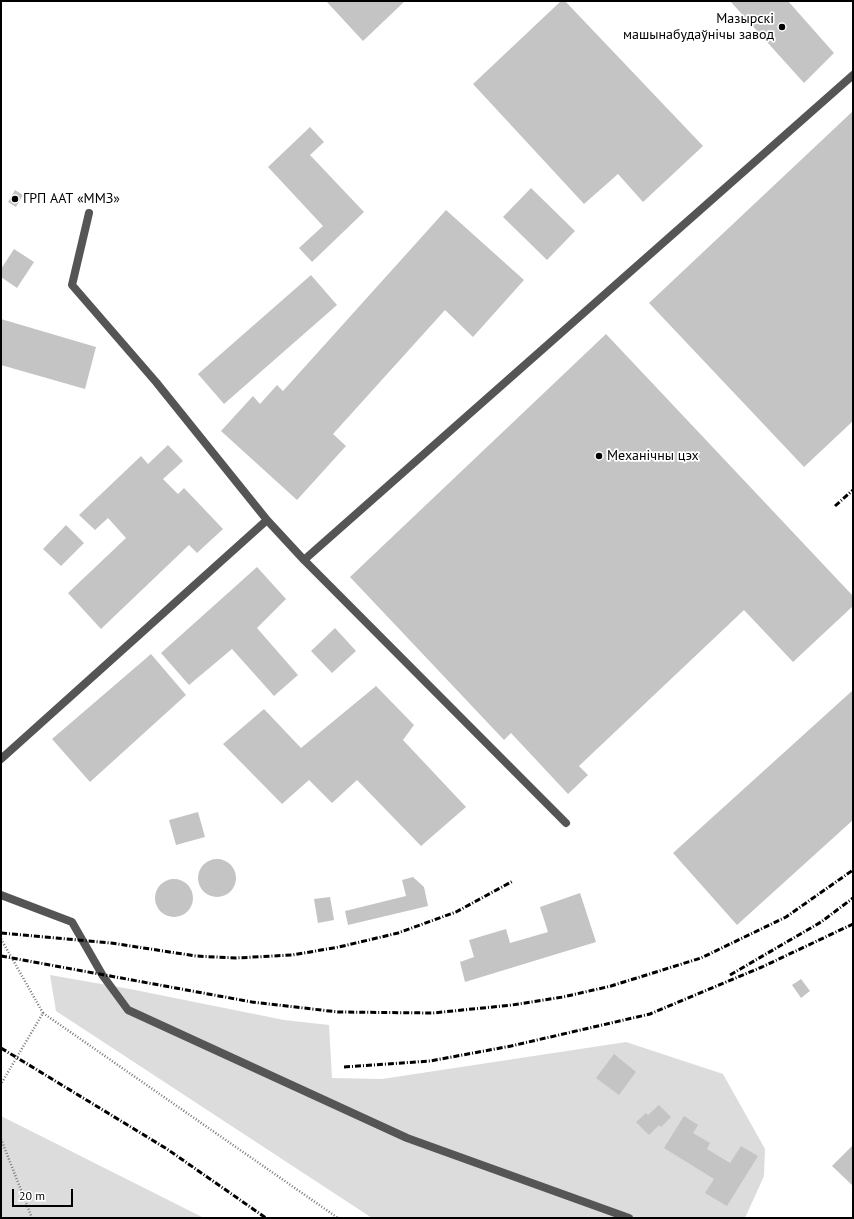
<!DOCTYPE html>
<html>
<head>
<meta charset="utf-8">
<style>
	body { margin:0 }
	#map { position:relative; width:854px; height:1219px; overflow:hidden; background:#fff; font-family:"PT Sans",sans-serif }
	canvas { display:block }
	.frame { position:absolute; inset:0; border:2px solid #000; pointer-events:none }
	.scale { position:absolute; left:12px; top:1189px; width:61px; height:18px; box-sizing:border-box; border:2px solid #000; border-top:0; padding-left:5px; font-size:12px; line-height:14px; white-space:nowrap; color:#000; -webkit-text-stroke:3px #fff; paint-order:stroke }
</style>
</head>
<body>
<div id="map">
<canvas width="854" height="1219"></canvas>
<div class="frame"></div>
<div class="scale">20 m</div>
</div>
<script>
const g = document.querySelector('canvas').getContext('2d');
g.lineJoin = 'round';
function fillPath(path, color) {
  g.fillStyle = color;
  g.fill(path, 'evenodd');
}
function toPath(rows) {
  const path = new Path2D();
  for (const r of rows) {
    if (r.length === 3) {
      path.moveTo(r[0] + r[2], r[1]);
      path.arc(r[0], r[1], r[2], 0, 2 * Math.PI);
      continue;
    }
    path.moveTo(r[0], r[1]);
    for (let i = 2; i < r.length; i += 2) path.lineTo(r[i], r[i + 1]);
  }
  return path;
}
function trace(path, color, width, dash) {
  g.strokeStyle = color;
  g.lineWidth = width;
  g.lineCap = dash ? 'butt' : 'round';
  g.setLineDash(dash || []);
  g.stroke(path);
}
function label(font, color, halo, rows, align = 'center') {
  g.font = font + ' "PT Sans",sans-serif';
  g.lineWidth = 3.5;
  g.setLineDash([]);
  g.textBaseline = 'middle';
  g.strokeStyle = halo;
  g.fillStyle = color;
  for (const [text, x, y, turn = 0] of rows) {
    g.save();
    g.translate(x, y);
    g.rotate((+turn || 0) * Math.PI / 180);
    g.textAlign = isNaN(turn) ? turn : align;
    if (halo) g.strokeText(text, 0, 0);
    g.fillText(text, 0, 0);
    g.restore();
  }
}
fillPath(toPath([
	[50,975,130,989,284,1020,329,1025,332,1078,382,1079,626,1042,723,1074,765,1149,764,1176,745,1218,372,1218,56,1011],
	[1,1116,204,1218,1,1218]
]), '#dcdcdc');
fillPath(toPath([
	[326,1,405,1,363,41],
	[561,1,565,1,703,146,643,202,618,174,584,204,473,84],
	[730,1,788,1,834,53,804,83],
	[853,111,853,421,804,467,649,303],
	[310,127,324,142,310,155,364,212,312,262,299,248,323,226,268,167],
	[531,188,575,231,547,260,503,217],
	[15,190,23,195,16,207,8,202],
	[446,210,524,280,473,337,445,310,333,434,346,446,297,500,221,431,253,396,260,404,277,385,283,391],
	[14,249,34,262,17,288,1,277,1,269],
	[311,275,337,305,224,404,198,374],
	[1,319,96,347,85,389,1,365],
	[606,334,853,596,853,606,793,662,744,610,579,766,588,775,568,794,511,733,504,740,350,577],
	[168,445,183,461,163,479,178,494,184,488,223,529,197,553,189,545,101,629,68,593,126,538,108,518,95,530,79,515,141,456,148,464],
	[66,525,84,543,61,566,43,549],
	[257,567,286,599,257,628,298,675,274,696,232,649,189,685,161,653],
	[335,628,356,651,332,673,311,651],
	[151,654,186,695,90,782,52,739],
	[376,686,414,725,403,740,466,807,421,846,357,780,332,803,309,780,282,804,223,744,264,709,301,748],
	[853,690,853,820,737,925,673,853],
	[198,812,205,837,176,845,169,820],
	[217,878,19],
	[413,877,424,887,428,906,348,925,345,911,406,896,402,880],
	[174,898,19],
	[580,893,596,942,465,982,460,962,474,957,469,940,506,929,510,943,548,932,540,907],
	[330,897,334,920,318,923,314,899],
	[801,979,810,991,801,998,792,985],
	[614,1054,636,1072,619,1095,596,1078],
	[659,1105,671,1117,661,1127,659,1125,649,1135,636,1122,646,1113,648,1115],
	[684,1116,698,1125,693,1133,710,1143,707,1149,730,1163,741,1146,758,1156,727,1206,705,1193,714,1179,664,1148],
	[852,1146,853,1147,853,1186,832,1166]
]), '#c4c4c4');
trace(toPath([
	[1,939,43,1013,1,1084],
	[43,1013,338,1218],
	[1,1139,32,1218]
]), '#777', 2.5, [1, 2]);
trace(toPath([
	[89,213,72,285,156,382,267,520,304,560,566,823],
	[304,560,853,75],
	[1,759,267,520],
	[1,895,72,922,103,976,128,1010,407,1138,629,1218]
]), '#555', 8);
trace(toPath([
	[835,506,853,490],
	[1,933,111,943,196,956,236,958,292,955,339,947,398,933,456,912,513,881],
	[1,956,252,1002,338,1012,433,1013,512,1005,563,997,611,986,701,958,786,917,853,870],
	[730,975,821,922,853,898],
	[1,1048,167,1149,266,1218],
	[344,1067,430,1061,511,1046,650,1014,762,967,853,924]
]), '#000', 3, [6, 2, 1, 2]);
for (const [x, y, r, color] of [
	[782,27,4,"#000"],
	[15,199,4,"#000"],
	[599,456,4,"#000"]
]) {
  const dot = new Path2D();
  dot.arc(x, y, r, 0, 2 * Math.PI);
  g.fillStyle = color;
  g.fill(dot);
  trace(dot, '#fff', 1.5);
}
label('14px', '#000', '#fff', [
	["Мазырскі",774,19,"right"],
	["машынабудаўнічы завод",774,35,"right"],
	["ГРП ААТ «ММЗ»",23,199],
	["Механічны цэх",607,456]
], 'left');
</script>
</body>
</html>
